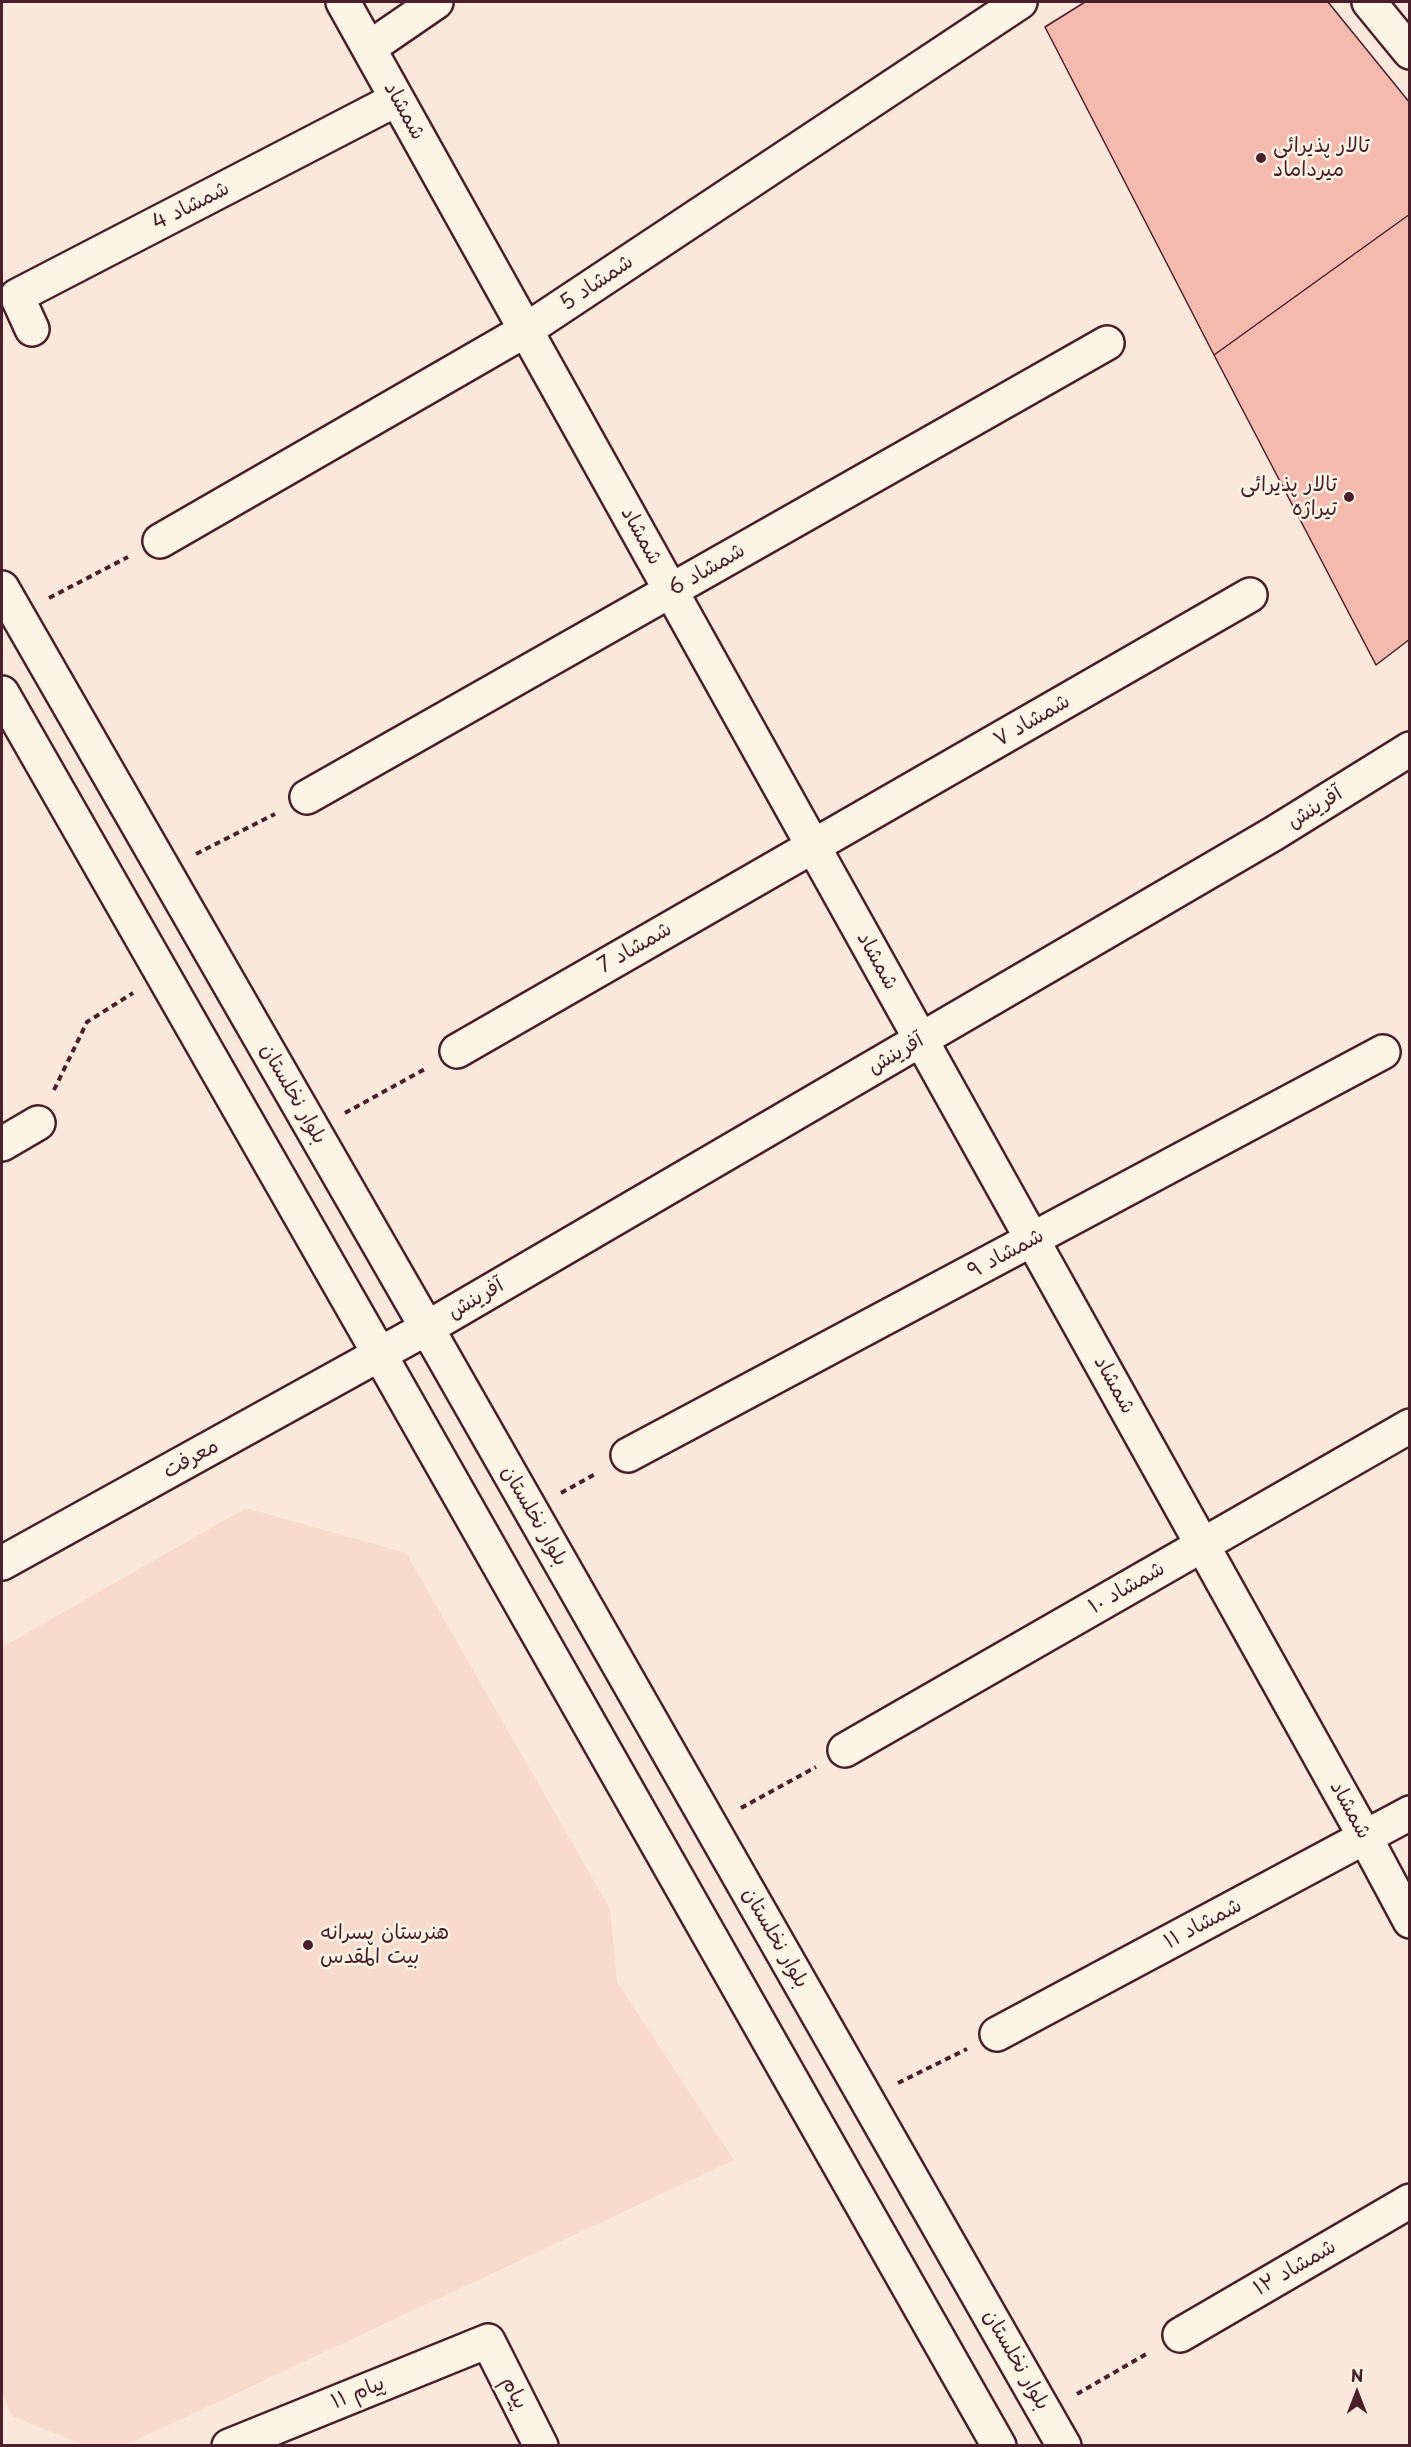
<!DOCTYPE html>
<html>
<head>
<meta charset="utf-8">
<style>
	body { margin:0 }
	#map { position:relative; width:1411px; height:2447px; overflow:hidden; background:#fae9da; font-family:"Playpen Sans",sans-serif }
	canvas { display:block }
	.frame { position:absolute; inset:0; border:3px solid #4a1f2b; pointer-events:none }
	.north { position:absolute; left:1327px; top:2363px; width:60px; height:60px; -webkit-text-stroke:4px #fcf5e5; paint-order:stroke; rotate:0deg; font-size:16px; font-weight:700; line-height:24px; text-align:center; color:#4a1f2b }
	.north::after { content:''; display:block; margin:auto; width:21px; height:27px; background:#4a1f2b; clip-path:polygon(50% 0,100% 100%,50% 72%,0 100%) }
</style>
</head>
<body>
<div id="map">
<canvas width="1411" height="2447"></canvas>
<div class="frame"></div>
<div class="north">N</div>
</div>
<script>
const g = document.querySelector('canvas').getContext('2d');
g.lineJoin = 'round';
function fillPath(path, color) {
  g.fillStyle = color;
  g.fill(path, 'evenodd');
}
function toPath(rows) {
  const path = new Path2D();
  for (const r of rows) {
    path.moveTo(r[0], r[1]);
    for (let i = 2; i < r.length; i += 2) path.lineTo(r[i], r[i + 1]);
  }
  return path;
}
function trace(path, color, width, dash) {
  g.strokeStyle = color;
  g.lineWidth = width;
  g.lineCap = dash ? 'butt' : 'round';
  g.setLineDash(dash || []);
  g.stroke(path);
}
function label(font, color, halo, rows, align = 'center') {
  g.font = font + ' "Playpen Sans","Playpen Sans Arabic",sans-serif';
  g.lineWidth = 5;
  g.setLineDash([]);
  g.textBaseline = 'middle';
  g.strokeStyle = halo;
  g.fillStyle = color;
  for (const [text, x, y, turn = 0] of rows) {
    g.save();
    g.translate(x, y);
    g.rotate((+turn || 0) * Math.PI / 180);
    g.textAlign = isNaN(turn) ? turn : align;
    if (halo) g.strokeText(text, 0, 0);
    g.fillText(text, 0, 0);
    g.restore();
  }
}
fillPath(toPath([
	[246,1508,406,1553,610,1909,617,1982,734,2160,126,2445,84,2445,12,2416,2,2392,2,1647]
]), '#f8dbcc');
const building = toPath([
	[1085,2,1328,2,1410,103,1410,214,1214,355,1045,27,1085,2],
	[1410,214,1410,639,1376,665,1214,355,1410,214]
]);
fillPath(building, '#f4baad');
trace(building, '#4a1f2b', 1.5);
const minor = toPath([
	[343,2,1365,1837,1410,1921],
	[1369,2,1410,52],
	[369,48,436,2],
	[32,329,17,296,397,99],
	[160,541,526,330,1020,2],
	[307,797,1107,343],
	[457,1051,1250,595],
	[2,1144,38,1123],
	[628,1455,1383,1052],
	[845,1750,1410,1426],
	[997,2034,1410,1813],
	[1180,2335,1410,2201],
	[229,2446,488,2341,541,2446]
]);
const tertiary = toPath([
	[2,1563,427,1328,1273,834,1410,749]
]);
const secondary = toPath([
	[2,588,427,1328,1064,2446],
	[2,693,380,1355,999,2446]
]);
trace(minor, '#4a1f2b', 38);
trace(tertiary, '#4a1f2b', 38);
trace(secondary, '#4a1f2b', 38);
trace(toPath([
	[49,598,128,557],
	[196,854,275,814],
	[54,1090,87,1022,133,993],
	[345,1113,425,1069],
	[561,1493,597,1473],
	[741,1808,816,1767],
	[898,2083,967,2049],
	[1077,2394,1148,2353]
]), '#4a1f2b', 4, [6, 4.5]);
trace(minor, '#fcf5e5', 33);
trace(tertiary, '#fcf5e5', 33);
trace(secondary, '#fcf5e5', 33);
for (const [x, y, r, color] of [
	[1261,158,6,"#4a1f2b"],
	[1349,497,6,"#4a1f2b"],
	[308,1945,6,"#4a1f2b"]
]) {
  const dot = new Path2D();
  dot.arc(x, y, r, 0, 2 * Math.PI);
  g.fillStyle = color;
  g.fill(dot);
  trace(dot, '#fcf5e5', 2);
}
label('21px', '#4a1f2b', '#fcf5e5', [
	["شمشاد",404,111,61],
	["شمشاد 4",191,206,-27],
	["شمشاد 5",597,283,-34],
	["شمشاد",641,536,61],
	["شمشاد 6",707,570,-30],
	["شمشاد ۷",1032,721,-30],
	["آفرینش",1315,808,-32],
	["شمشاد 7",635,948,-30],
	["شمشاد",877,961,61],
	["آفرینش",896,1054,-30],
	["بلوار نخلستان",293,1094,60],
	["شمشاد ۹",1006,1254,-28],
	["آفرینش",476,1299,-30],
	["شمشاد",1114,1385,61],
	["معرفت",191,1459,-29],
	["بلوار نخلستان",534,1516,60],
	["شمشاد ۱۰",1127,1588,-30],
	["شمشاد",1350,1810,61],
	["شمشاد ۱۱",1203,1924,-28],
	["بلوار نخلستان",775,1938,60],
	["شمشاد ۱۲",1295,2268,-30],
	["بلوار نخلستان",1016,2360,60],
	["پیام ۱۱",358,2393,-22],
	["پیام",514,2393,63]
]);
label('21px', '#4a1f2b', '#fcf5e5', [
	["تالار پذیرائی",1273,146],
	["میرداماد",1273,170],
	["تالار پذیرائی",1337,485,"right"],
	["تیراژه",1337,509,"right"],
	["هنرستان پسرانه",320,1933],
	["بیت المقدس",320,1957]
], 'left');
</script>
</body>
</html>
